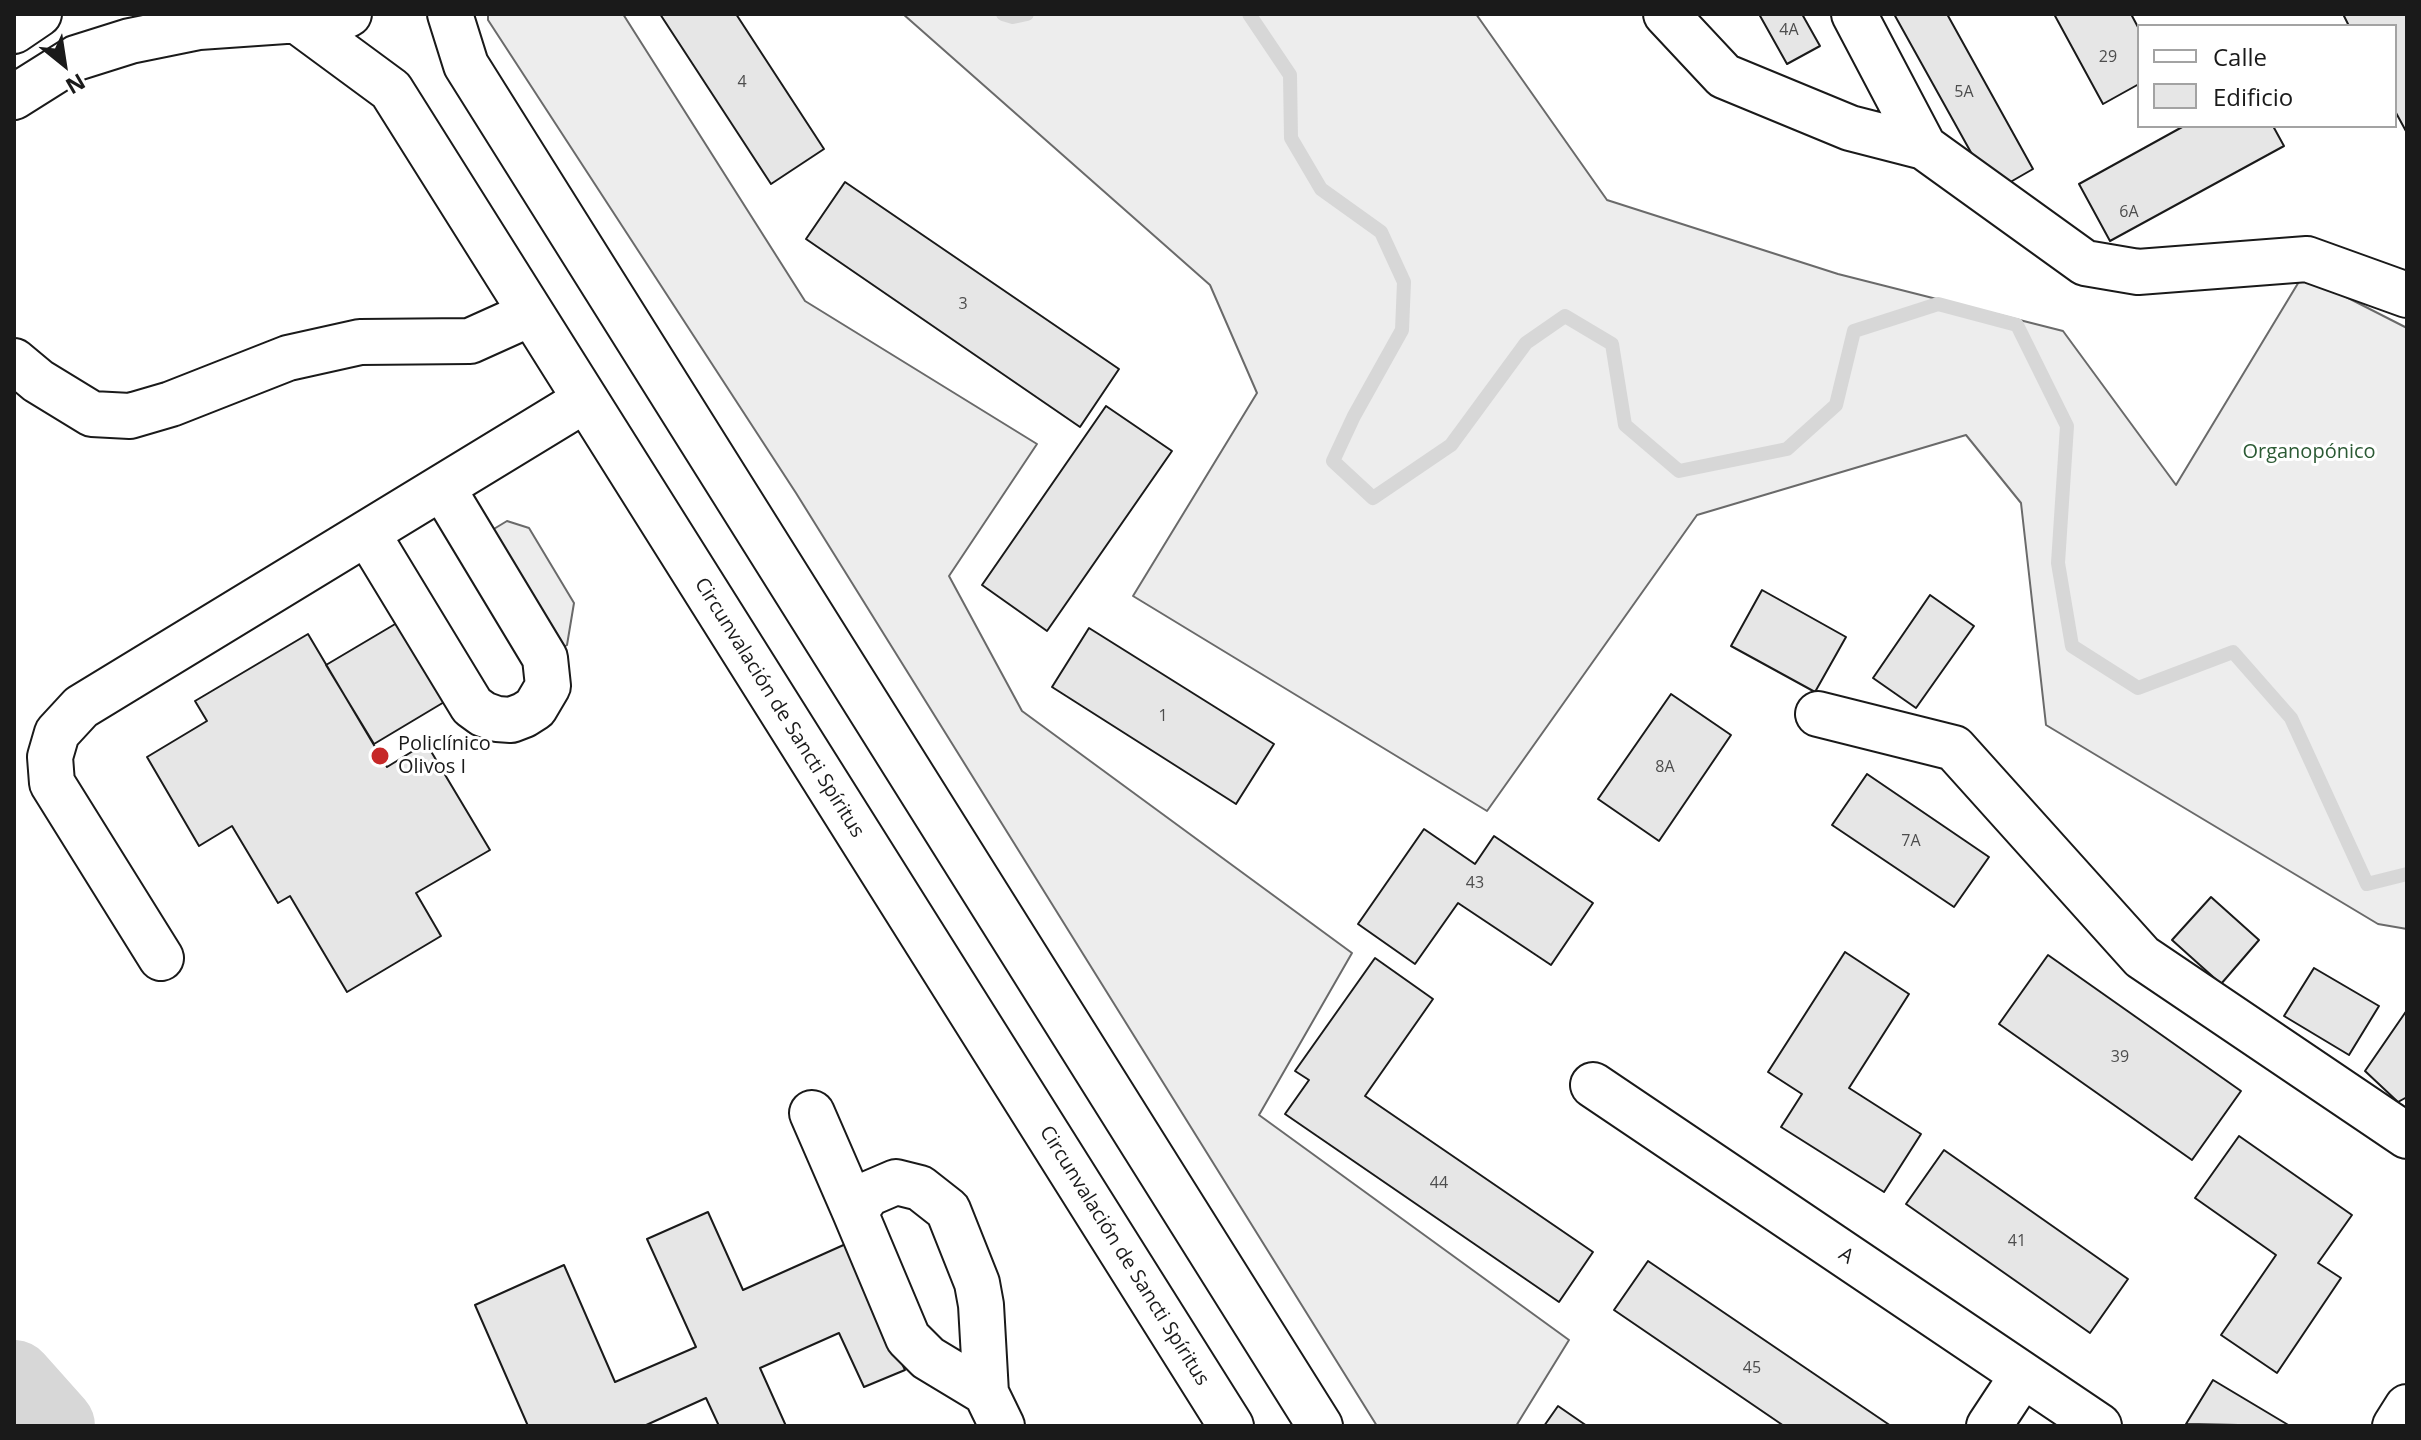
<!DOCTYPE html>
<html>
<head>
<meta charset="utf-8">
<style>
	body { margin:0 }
	#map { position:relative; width:2421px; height:1440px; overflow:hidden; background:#fff; font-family:"Open Sans",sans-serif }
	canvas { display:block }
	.frame { position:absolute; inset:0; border:16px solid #1a1a1a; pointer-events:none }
	.legend { position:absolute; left:2137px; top:24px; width:260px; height:104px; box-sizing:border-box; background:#fff; border:2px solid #a3a3a3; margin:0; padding:10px 14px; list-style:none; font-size:24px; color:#1a1a1a }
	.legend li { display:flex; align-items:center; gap:16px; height:40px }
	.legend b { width:40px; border:2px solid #a3a3a3 }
	.north { position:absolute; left:24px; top:24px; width:80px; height:80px; -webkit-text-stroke:6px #fff; paint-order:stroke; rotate:150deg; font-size:22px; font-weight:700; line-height:32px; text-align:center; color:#1a1a1a }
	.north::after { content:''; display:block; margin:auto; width:28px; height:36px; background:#1a1a1a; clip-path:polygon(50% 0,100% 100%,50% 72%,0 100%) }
</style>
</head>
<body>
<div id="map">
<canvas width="2421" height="1440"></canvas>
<div class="frame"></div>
<ul class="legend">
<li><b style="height:10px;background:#fff"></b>Calle</li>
<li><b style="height:22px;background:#e6e6e6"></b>Edificio</li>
</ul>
<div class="north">N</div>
</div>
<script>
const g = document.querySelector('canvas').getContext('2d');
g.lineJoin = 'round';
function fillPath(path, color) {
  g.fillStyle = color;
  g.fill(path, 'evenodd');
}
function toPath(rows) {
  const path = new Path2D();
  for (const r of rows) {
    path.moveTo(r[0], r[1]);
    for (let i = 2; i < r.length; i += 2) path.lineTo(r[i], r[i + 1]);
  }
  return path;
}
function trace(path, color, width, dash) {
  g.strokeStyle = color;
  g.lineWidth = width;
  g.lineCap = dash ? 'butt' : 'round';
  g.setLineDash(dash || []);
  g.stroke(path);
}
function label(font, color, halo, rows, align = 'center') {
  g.font = font + ' "Open Sans",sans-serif';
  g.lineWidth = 6;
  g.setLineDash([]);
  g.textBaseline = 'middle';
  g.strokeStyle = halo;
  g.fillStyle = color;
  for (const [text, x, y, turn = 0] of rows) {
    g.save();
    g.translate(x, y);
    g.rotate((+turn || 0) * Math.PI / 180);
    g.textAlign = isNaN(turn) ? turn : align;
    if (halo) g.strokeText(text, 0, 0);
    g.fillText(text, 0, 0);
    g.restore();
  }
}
const built = toPath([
	[488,14,623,14,805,301,1037,444,949,576,1022,711,1352,953,1259,1115,1569,1340,1516,1426,1377,1426,796,493,488,20,488,14],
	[903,14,1476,14,1607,200,1838,274,2063,331,2176,485,2303,275,2407,328,2407,929,2378,924,2046,725,2021,503,1966,435,1697,515,1487,811,1133,596,1257,393,1210,285,903,14],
	[507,521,529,528,574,603,567,645,545,658,474,541,507,521]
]);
fillPath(built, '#ededed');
trace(built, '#6a6a6a', 2);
trace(toPath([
	[1003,14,1013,17,1027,14],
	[1249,14,1290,75,1291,138,1321,189,1381,232,1404,282,1402,330,1354,416,1333,461,1373,498,1451,445,1526,343,1565,316,1612,344,1625,425,1679,471,1787,449,1836,405,1854,331,1938,304,2017,325,2067,426,2058,563,2072,646,2138,688,2233,652,2291,718,2367,884,2407,874]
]), '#d7d7d7', 14);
trace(toPath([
	[14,1380,55,1426]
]), '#d7d7d7', 80);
const building = toPath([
	[660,14,736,14,824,149,771,184,660,14],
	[1759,14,1802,14,1820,46,1787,64,1759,14],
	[1894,14,1947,14,2033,169,1993,192,1894,14],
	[2054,14,2131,14,2139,29,2139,84,2103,104,2054,14],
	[2343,14,2407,14,2407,133,2395,111,2395,26,2349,26,2343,14],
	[2184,126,2273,126,2284,146,2110,241,2079,184,2184,126],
	[845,182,1119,369,1080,427,806,239,845,182],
	[1106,406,1172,451,1047,631,982,585,1106,406],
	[1762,590,1846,637,1815,692,1731,646,1762,590],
	[1930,595,1974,626,1916,708,1873,678,1930,595],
	[434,601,481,680,374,744,326,665,434,601],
	[1089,628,1274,744,1236,804,1052,687,1089,628],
	[308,634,387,767,426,743,490,850,416,893,441,936,347,992,290,896,278,903,232,826,199,846,147,757,207,721,195,701,308,634],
	[1671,694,1731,735,1659,841,1598,799,1671,694],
	[1867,774,1989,857,1954,907,1832,825,1867,774],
	[1424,829,1475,864,1494,836,1593,903,1551,965,1458,903,1415,964,1358,924,1424,829],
	[2211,897,2259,940,2221,984,2172,940,2211,897],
	[1845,952,1909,994,1849,1088,1921,1134,1884,1192,1781,1127,1802,1094,1768,1072,1845,952],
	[2048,955,2241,1091,2192,1160,1999,1024,2048,955],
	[1375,958,1433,999,1365,1096,1593,1252,1559,1302,1285,1114,1309,1080,1295,1071,1375,958],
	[2314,968,2379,1006,2349,1055,2284,1016,2314,968],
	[2407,1010,2407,1097,2398,1102,2365,1071,2407,1010],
	[2239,1136,2352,1215,2318,1263,2341,1278,2277,1373,2221,1335,2276,1255,2195,1198,2239,1136],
	[1944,1150,2128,1279,2090,1333,1906,1204,1944,1150],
	[708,1212,743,1290,848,1243,905,1370,864,1387,839,1333,760,1368,786,1426,719,1426,706,1398,644,1426,528,1426,475,1305,564,1265,615,1382,696,1347,647,1239,708,1212],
	[1648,1261,1891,1426,1784,1426,1614,1310,1648,1261],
	[2213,1380,2290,1426,2186,1424,2213,1380],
	[1558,1406,1587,1426,1544,1426,1558,1406]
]);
fillPath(building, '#e6e6e6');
trace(building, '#1a1a1a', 2);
const minor = toPath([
	[1666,14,1724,76,1850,128,1924,147,2085,263,2138,272,2307,259,2407,295],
	[1854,14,1924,147],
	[14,361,38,381,92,414,130,416,171,404,288,358,360,342,470,341,530,314],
	[367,533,472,706,483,714,497,719,511,720,524,715,535,708,548,686,545,658,442,487],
	[1818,714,1954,748,2142,957,2407,1136],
	[161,958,52,783,50,757,57,733,81,707,585,400],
	[1593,1085,2099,1426],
	[812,1113,855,1212],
	[986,1393,928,1358,908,1338,855,1212,868,1194,896,1182,920,1188,948,1210,977,1283,981,1305,986,1393,1002,1426],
	[1989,1426,2022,1376],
	[2395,1426,2407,1407]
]);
const highway = toPath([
	[276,14,296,20,391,90,1231,1426],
	[450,14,466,65,1320,1426],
	[14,31,39,14],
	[14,97,76,58,130,41,199,27,343,17,349,14]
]);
trace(minor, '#1a1a1a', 48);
trace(highway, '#1a1a1a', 48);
trace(minor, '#fff', 44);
trace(highway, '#fff', 44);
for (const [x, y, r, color] of [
	[380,756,10,"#c62828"]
]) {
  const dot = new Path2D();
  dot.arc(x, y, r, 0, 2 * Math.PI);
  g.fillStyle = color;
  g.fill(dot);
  trace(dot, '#fff', 3);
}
label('16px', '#4d4d4d', null, [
	["4A",1789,30],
	["29",2108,57],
	["4",742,82],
	["5A",1964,92],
	["6A",2129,212],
	["3",963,304],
	["1",1163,716],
	["8A",1665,767],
	["7A",1911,841],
	["43",1475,883],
	["39",2120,1057],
	["44",1439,1183],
	["41",2017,1241],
	["45",1752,1368]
]);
label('20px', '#2b5a34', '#fff', [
	["Organopónico",2309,452]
]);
label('20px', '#1a1a1a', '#fff', [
	["Circunvalación de Sancti Spíritus",779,708,58],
	["Circunvalación de Sancti Spíritus",1124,1256,58],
	["A",1846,1256,34]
]);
label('20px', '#1a1a1a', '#fff', [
	["Policlínico",398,744],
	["Olivos I",398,767]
], 'left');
</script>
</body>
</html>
